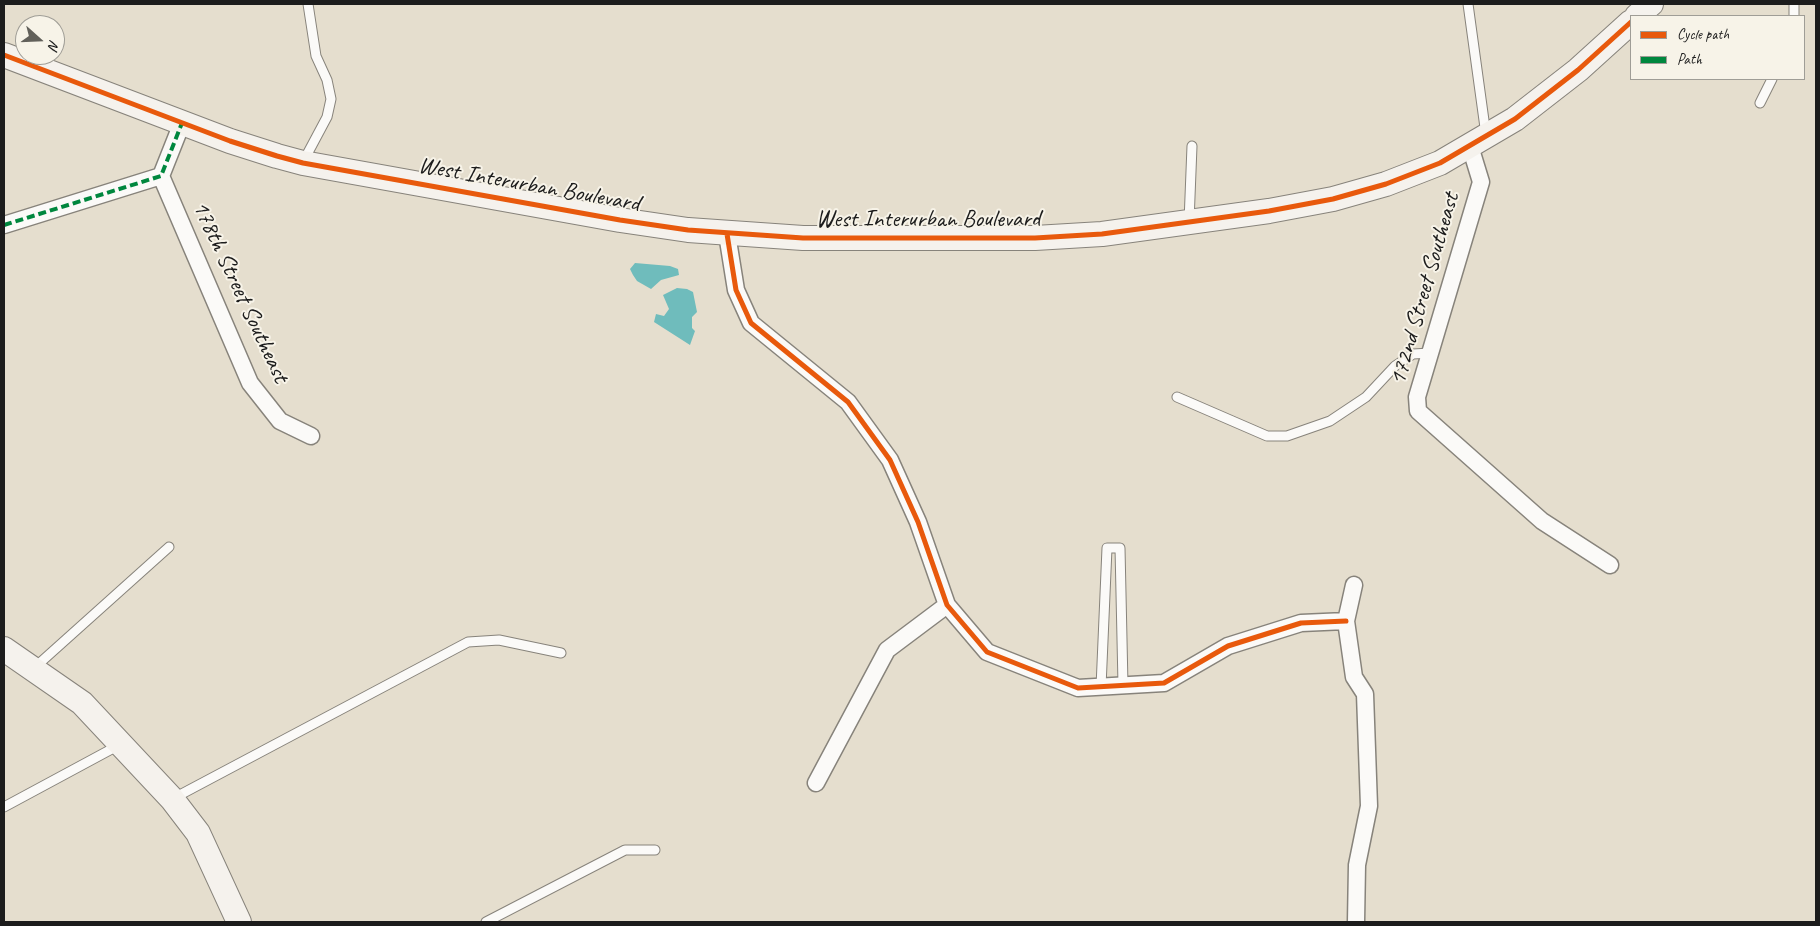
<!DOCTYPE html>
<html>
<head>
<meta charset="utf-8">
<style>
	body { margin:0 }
	#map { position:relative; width:1820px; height:926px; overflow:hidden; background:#e5dece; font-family:Caveat,sans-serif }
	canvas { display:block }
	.frame { position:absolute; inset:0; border:5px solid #1c1c1c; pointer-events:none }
	.legend { position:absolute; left:1630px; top:15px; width:175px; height:65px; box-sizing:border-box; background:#f7f3e8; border:1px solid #9f9d96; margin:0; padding:6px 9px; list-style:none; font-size:15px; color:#1c1c1c }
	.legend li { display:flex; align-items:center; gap:10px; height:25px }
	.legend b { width:25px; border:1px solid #9f9d96 }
	.north { position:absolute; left:15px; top:15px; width:50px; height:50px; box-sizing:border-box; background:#f7f3e8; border:1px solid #9f9d96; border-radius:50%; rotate:110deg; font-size:14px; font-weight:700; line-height:20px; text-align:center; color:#1c1c1c }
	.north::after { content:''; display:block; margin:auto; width:18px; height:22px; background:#62605a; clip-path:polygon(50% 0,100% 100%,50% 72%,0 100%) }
</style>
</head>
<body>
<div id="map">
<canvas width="1820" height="926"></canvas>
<div class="frame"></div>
<ul class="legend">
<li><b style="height:6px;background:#e8590c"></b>Cycle path</li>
<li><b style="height:6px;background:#00873e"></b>Path</li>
</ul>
<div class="north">N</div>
</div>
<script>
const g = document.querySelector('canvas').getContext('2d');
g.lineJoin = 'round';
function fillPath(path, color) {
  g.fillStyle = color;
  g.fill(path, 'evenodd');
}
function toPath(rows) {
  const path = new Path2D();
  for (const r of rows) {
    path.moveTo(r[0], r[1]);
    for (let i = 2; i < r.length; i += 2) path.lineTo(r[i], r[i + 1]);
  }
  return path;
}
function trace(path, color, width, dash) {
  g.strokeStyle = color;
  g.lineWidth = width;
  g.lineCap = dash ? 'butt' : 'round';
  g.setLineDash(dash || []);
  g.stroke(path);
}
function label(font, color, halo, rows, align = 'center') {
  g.font = font + ' Caveat,sans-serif';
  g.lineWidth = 4;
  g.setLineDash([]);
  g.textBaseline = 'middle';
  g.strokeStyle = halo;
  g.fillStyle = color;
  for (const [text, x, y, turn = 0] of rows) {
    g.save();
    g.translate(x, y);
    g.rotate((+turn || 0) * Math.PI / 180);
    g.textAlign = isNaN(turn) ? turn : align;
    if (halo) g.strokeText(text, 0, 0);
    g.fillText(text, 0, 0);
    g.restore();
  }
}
fillPath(toPath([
	[635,263,670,266,678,269,679,275,661,280,651,289,637,281,633,275,630,269],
	[677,288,687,289,693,292,697,312,692,317,692,328,695,331,690,345,654,322,656,314,664,316,669,309,663,295]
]), '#6fbcbc');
const lane = toPath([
	[1468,4,1486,135],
	[1794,4,1794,16],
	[1760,103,1772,79],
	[303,162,327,117,331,99,327,80,316,56,308,4],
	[1189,222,1192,146],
	[1177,397,1267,436,1287,436,1330,421,1366,397,1395,366,1413,354,1430,353],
	[33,669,169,547],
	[1101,687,1107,548,1120,548,1123,685],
	[174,798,468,642,499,640,561,653],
	[4,807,121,744],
	[486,922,625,850,655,850]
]);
const street = toPath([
	[1470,146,1481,182,1417,397,1418,411,1542,521,1610,565],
	[161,176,250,383,280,421,311,436],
	[4,225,161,176,182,123],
	[727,234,736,290,751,323,848,402,890,460,918,522,947,605,987,652,1078,688,1164,683,1228,646,1301,623,1346,621],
	[1354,585,1346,621,1354,677,1365,694,1369,806,1357,865,1356,922],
	[816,783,887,650,947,605]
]);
const secondary = toPath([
	[1637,16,1651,4],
	[4,55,230,141,277,156,303,163,620,220,688,230,803,238,1035,238,1102,234,1269,211,1333,199,1386,184,1440,163,1515,119,1578,70,1631,22],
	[4,649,82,703,172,799,198,833,239,922]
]);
trace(lane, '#87837b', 11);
trace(street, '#87837b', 19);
trace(secondary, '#87837b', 26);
trace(lane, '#fbfaf8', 9);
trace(street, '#fbfaf8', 16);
trace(secondary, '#f5f2ed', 24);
trace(toPath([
	[4,225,161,176,182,123]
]), '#00873e', 4, [8, 4]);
trace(toPath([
	[4,55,230,141,277,156,303,163,620,220,688,230,803,238,1035,238,1102,234,1269,211,1333,199,1386,184,1440,163,1515,119,1578,70,1631,22],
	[727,234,736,290,751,323,848,402,890,460,918,522,947,605,987,652,1078,688,1164,683,1228,646,1301,623,1346,621]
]), '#e8590c', 5);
label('24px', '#1c1c1c', '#f7f3e8', [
	["West Interurban Boulevard",529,185,10],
	["West Interurban Boulevard",928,220],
	["172nd Street Southeast",1425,289,-74],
	["178th Street Southeast",240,292,65]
]);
</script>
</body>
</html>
